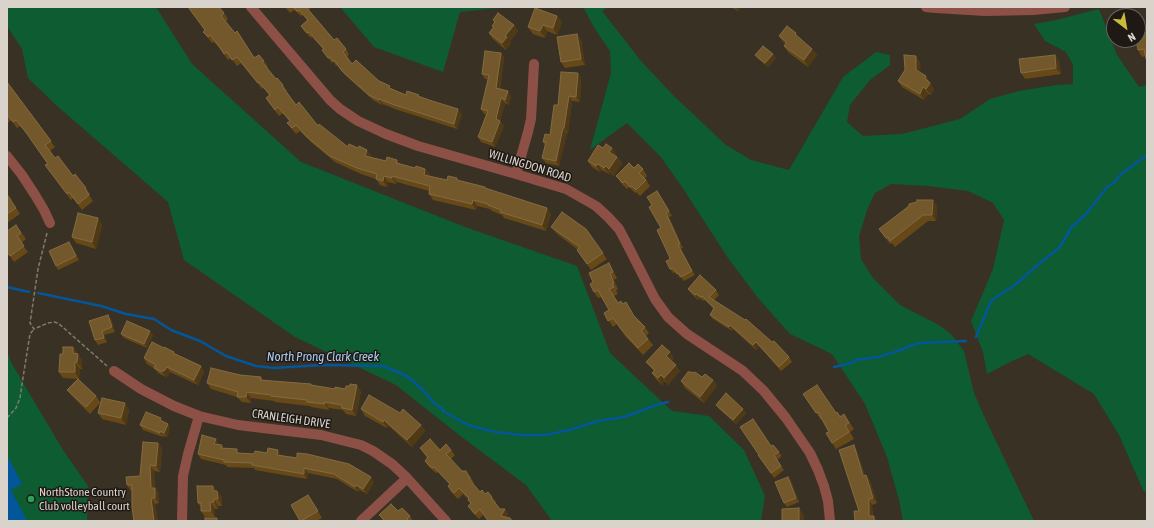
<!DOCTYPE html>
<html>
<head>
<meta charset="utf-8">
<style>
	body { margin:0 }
	#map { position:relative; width:1154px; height:528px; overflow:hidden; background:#3a3125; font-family:"Asap Condensed",sans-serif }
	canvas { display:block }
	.frame { position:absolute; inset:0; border:8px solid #d9d3cb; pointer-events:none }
	.north { position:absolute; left:1106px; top:8px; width:40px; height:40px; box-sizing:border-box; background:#1e1914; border:1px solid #69635d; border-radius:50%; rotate:149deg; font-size:11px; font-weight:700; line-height:16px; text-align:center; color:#d9d3cb }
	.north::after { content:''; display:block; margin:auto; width:14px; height:18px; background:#c9ba3a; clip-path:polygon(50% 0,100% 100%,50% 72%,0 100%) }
</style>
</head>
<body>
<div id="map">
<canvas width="1154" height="528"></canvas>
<div class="frame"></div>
<div class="north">N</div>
</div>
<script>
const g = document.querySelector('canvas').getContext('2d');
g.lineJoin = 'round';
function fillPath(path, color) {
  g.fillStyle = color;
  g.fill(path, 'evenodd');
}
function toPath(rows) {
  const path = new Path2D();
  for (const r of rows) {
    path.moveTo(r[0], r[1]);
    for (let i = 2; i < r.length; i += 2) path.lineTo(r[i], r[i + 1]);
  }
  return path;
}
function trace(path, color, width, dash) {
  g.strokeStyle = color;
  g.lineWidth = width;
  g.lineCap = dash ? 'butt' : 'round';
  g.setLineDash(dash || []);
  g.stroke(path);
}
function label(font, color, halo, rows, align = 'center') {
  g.font = font + ' "Asap Condensed",sans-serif';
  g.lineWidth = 3;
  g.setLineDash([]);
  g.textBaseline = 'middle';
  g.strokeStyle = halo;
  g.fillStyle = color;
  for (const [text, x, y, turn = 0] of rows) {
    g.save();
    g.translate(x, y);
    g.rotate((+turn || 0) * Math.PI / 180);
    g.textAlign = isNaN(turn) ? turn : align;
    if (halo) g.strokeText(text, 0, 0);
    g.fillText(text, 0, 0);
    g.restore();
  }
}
fillPath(toPath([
	[7,7,156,7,192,64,301,162,465,227,577,266,610,353,672,411,709,416,744,450,765,496,761,521,552,521,526,485,459,435,396,385,295,337,184,260,168,202,56,105,28,78,22,49,7,26],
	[340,7,508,7,460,12,443,72,374,47],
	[583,7,608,7,602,11,641,61,674,96,726,145,751,160,789,170,843,77,876,52,890,55,890,65,870,80,850,105,847,122,863,136,902,134,960,119,990,99,1019,91,1057,85,1073,84,1073,65,1066,52,1045,41,1034,24,1056,20,1099,9,1117,55,1139,87,1147,85,1147,493,1143,490,1119,435,1094,394,1028,354,1010,362,987,374,983,352,971,321,993,269,1004,220,993,203,968,191,928,186,891,184,875,193,867,210,859,236,861,259,873,278,900,305,939,325,951,334,964,351,974,393,984,416,1034,521,903,521,899,500,887,457,865,404,832,354,790,334,758,298,728,258,682,187,660,156,627,123,590,150,611,73,610,51,595,29],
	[7,351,12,364,63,450,88,486,87,521,7,521]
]), '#0d5c32');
fillPath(toPath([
	[7,455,22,484,11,490,27,521,7,521]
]), '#035699');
trace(toPath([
	[7,287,29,292],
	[38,293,101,306,126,314,154,319,171,330,200,341,226,356,256,366,274,368,322,365,383,366,407,376,424,391,435,404,442,408,443,411,459,420,468,425,495,432,522,435,545,435,569,430,598,421,624,417,659,404,668,402],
	[976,337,991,301,1016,284,1039,264,1060,247,1071,228,1086,214,1108,186,1114,183,1120,175,1147,155],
	[834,367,852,363,855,360,878,357,898,351,910,346,920,343,966,341]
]), '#035699', 2.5);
trace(toPath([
	[47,233,38,269,30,323,34,329,48,323,54,322,58,323,107,366],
	[7,418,16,408,20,398,22,384,30,334,34,329]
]), '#817a6f', 1.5, [4, 2]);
trace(toPath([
	[251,7,330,100,340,109,358,121,386,134,418,146,516,174,566,189,596,206,608,217,619,229,627,244,655,299,668,317,687,334,743,371,763,390,786,418,810,453,818,470,824,486,828,501,830,521],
	[926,7,936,8,985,11,1033,10,1065,7],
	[7,156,22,175,35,195,44,210,50,223],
	[516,174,528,132,531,119,534,64],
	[114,371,141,389,174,406,199,416,238,425,321,435,361,445,373,451,392,464,407,478,446,521],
	[182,521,183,476,188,454,199,416],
	[361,521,407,478]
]), '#8d5046', 10);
fillPath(toPath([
	[188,7,212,7,213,8,224,13,228,19,226,22,235,33,237,31,255,58,264,61,268,67,267,68,276,79,283,85,287,91,286,92,296,105,318,126,348,147,372,156,371,157,386,161,397,160,399,163,415,168,425,169,430,175,429,176,447,180,459,181,485,187,486,189,547,208,551,214,546,231,504,218,502,215,492,211,490,209,477,206,476,210,433,200,429,194,429,191,397,182,396,184,388,182,387,187,380,185,376,179,361,174,335,162,312,143,300,131,296,134,287,123,290,121,283,113,279,116,270,104,266,98,269,95,264,88,262,89,241,63,237,66,231,58,228,60,221,50,214,42,212,43,203,32,205,30],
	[285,7,312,7,309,10,334,40,346,49,349,54,347,57,352,64,392,89,406,95,420,97,462,114,457,129,395,109,383,104,382,105,373,100,346,76,337,65,336,66,334,62,332,63,322,50,323,49,312,37,311,38,304,31,301,26,307,20,303,15,301,16,294,10,290,13],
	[731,7,741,7,738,11],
	[557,16,562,22,557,35,547,31,545,38,533,34,528,27],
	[493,20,514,25,518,31,510,41,511,43,506,50,493,39,489,33,493,27,492,26,495,23],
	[1147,32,1147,60,1146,56,1142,57,1138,50],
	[577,34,581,40,585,65,565,68,561,62],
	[779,36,800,39,817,55,808,67,788,52,784,46,786,44,784,43],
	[501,53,504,58,500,89,511,96,509,105,505,103,500,121,504,126,495,147,481,142,478,137,486,114,484,114,481,109,488,79,485,79,482,74],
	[773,54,776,58,768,67,758,59,755,55],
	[1055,55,1059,61,1061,74,1025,79,1021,73],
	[920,62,920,72,926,76,930,82,930,83,934,89,931,95,928,94,924,100,902,87,898,81],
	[578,73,581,78,580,102,572,101,568,133,567,133,559,166,546,163,542,158,545,145,543,142,550,135,558,105],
	[7,82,55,147,50,151,55,158,86,188,90,194,89,195,93,201,82,210,73,198,71,200,45,165,48,164,29,137,20,126,17,128,11,120,8,123,7,122],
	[603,148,612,148,616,154,615,156,617,157,622,163,614,176,610,172,609,174,602,170,600,172,592,167,588,161],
	[634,168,643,169,647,176,645,178,650,186,640,196,636,192,635,193,629,187,627,189,621,183,616,176],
	[657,191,672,216,669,217,683,248,681,249,695,275,684,281,681,277,680,278,676,272,673,273,670,269,670,258,661,228,652,205],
	[7,193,12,200,11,200,20,214,7,223],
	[937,206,936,221,928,221,895,247,892,243,890,244,879,229],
	[98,218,102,225,96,249,76,243,72,237],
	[16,225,26,239,21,243,28,252,14,262,7,252],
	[551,227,586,229,607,259,591,270,577,250,577,249,556,233],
	[72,246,79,260,58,270,56,266],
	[609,263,613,270,617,278,614,280,618,289,616,290,618,294,614,296,618,303,622,304,645,327,649,333,646,336,653,345,643,355,625,336,617,324,613,327,604,313,609,310,601,297,598,298,594,292,593,282],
	[688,289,716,290,719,295,714,300,789,357,792,362,781,371,759,346,756,350,733,329,732,331,713,319,710,315,714,309,705,300,704,301,699,298,698,300,691,293],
	[111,319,115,332,104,335,107,342,98,345,95,340,89,321],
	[121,334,153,335,147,348,124,338],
	[73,347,82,360,82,369,80,369,79,379,78,379,96,396,100,402,125,403,129,410,126,425,102,419,98,413,100,403,90,414,72,396,67,390,78,379,63,378,59,372,63,354],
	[164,348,174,352,175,354,201,366,204,372,198,385,170,372,168,376,167,375,166,377,158,373,154,368,147,364,144,358],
	[674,358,671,361,680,371,668,385,665,381,662,385,656,379,652,373,654,371,651,368,646,362],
	[693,373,702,377,713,380,717,386,704,403,685,388,681,381],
	[240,375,261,377,263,380,312,386,335,389,361,391,356,416,346,414,343,410,329,408,329,410,311,407,310,406,275,402,274,401,251,398,251,403,242,402,237,397,211,389,207,383],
	[803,394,836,412,841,416,844,414,854,429,850,432,854,439,836,449,832,443,829,432,822,419,821,420],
	[716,405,743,409,746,413,736,424,719,409],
	[361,409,421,425,425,431,412,447,389,426,387,428,365,416],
	[164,422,170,428,167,437,163,436,163,437,143,430,140,425],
	[158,443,162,449,160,472,154,471,155,488,159,494,159,503,155,504,158,521,134,521,132,491,131,491,127,485,140,476],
	[219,444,219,445,222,445,223,448,240,453,254,454,267,453,281,455,281,456,374,482,367,494,360,490,358,492,337,479,308,473,307,479,255,470,254,468,227,467,226,465,201,459,198,454],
	[773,445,782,456,777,460,784,470,774,478,758,455],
	[854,445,857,451,865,476,866,475,870,481,877,503,872,505,873,516,859,511],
	[420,448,451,450,455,455,451,459,462,471,470,476,474,483,473,484,480,492,492,497,496,502,495,503,500,509,505,509,508,514,483,515,479,519,472,512,468,506,471,504,468,500,468,499,463,494,458,499,451,492,448,486,450,485,438,472,436,473,428,466,425,461,427,458],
	[788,477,791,481,799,502,787,507,784,503],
	[217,491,222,497,222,506,218,506,218,509,215,509,215,517,205,517,201,511,201,507,198,503],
	[312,501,322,518,316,521,300,521],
	[398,511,410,516,413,521,384,521,379,515]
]), '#674918');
fillPath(toPath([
	[735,7,741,7,738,11],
	[557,16,562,22,557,35,553,28],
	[514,25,518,31,510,41,511,43,506,50,502,43,505,36],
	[543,25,547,31,545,38,540,31],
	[796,33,800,39,795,34],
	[577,34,581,40,585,65,581,59],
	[812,49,817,55,808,67,804,60],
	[501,53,504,58,499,93,496,88],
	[773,54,776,58,768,67,765,63],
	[1055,55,1059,61,1061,74,1056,68],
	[916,56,920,62,921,76,916,70],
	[578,73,581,78,580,102,576,97],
	[926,76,930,82,930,83,934,89,931,95,926,89,925,78],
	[923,87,928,94,924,100,920,94],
	[508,91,511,96,509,105,505,100],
	[569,96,572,101,568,133,564,128],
	[501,98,505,103,500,121,504,126,495,147,492,142,496,119],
	[379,99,383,104,382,105,379,100],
	[458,109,462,114,457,129,454,124],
	[563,128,567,133,559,166,556,161],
	[612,148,616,154,613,158,609,152],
	[367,150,372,156,369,162,365,156],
	[617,157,622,163,614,176,609,169],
	[598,164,602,170,600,172,596,166],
	[606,166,610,172,609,174,604,168],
	[425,169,430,175,428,181,424,175],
	[384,176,388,182,387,187,383,181],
	[392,176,397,182,396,184,392,178],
	[473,200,477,206,476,210,472,204],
	[933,200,937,206,936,221,932,215],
	[547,208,551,214,546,231,542,225],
	[666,213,669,217,683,248,680,244],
	[98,218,102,225,96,249,92,242],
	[69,242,72,246,79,260,76,256],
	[678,245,681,249,695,275,692,271],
	[609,263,613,270,617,278,613,272],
	[610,273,614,280,618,289,614,283],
	[696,294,699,298,698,300,695,295],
	[108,315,111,319,115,332,112,327],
	[730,325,733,329,732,331,729,327],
	[102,331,104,335,107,342,104,338],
	[150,331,153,335,147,348,144,344],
	[756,342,759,346,756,350,753,345],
	[73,347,82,360,82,369,77,362,73,353],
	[670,352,674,358,670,362,666,356],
	[75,362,80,369,79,379,75,372],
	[676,365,680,371,668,385,664,378],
	[201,366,204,372,198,385,194,380],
	[167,367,170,372,168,376,164,371],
	[163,370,167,375,166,377,162,372],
	[661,375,665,381,662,385,658,378],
	[713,380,717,386,704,403,700,397],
	[357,385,361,391,356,416,352,410],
	[247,392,251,398,251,403,246,397],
	[325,402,329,408,329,410,325,404],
	[125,403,129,410,126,425,121,418],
	[743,409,746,413,736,424,733,420],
	[384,420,389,426,387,428,383,422],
	[168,424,170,428,167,437,164,433],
	[421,425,425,431,412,447,407,440],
	[160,431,163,436,163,437,160,433],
	[216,439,219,444,218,449,214,444],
	[158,443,162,449,160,472,156,466],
	[854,445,857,451,866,482,863,476],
	[278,450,281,455,280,460,277,455],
	[150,465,154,471,155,488,159,494,159,503,155,498,151,488],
	[304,468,308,473,307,479,304,474],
	[866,475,870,481,877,503,873,498],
	[371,477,374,482,367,494,363,489],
	[788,477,791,481,799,502,796,498],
	[356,485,360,490,358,492,355,487],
	[213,486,222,497,222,506,218,499,213,491],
	[151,498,155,504,158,521,154,521],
	[214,499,218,506,218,509,214,502],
	[869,499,872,505,873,521,869,516],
	[210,502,215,509,215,517,211,511],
	[799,508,804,515,804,521,799,521],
	[505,509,508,514,505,521,501,516],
	[874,516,878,521,874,521]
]), '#503915');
const building = toPath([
	[188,7,212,7,213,8,215,7,219,7,224,13,221,16,235,33,237,31,254,58,259,55,264,61,262,62,276,79,277,78,283,85,282,86,296,105,299,102,318,126,319,124,348,147,349,144,358,148,359,146,367,150,365,156,386,161,387,157,397,160,396,163,415,168,416,166,425,169,424,175,447,180,448,176,457,178,457,180,485,187,485,188,547,208,542,225,500,212,501,210,488,205,488,204,473,200,472,204,429,194,430,186,392,176,392,178,384,176,383,181,376,179,377,174,357,168,330,156,307,137,296,125,292,128,287,123,290,121,278,107,275,110,266,98,270,95,259,82,258,83,237,57,232,60,227,52,224,54,219,46,210,35,208,37,203,32,205,30,188,7],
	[293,7,306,7,334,40,337,38,346,49,343,52,352,64,356,60,379,81,390,86,389,88,406,95,407,91,419,95,418,96,429,100,458,109,454,124,392,104,379,99,379,100,369,95,342,71,334,60,333,61,330,57,328,58,322,50,324,49,309,32,307,33,301,26,308,20,299,10,297,11,293,7],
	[535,8,557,16,553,28,543,25,540,31,528,27,535,8],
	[498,13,514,25,505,36,507,37,502,43,489,33,494,27,492,26,495,22,493,20,498,13],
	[787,26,796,33,795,34,812,49,804,60,784,46,787,42,779,36,787,26],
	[1147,32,1147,59,1146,59,1144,49,1138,50,1136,40,1138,40,1138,39,1145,37,1144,33,1147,32],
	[577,34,581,59,561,62,557,37,577,34],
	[763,46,773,54,765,63,755,55,763,46],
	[485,51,501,53,496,88,508,91,505,100,501,98,496,119,500,121,492,142,478,137,488,111,481,109,489,75,482,74,485,51],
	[904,55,916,56,916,70,926,76,925,78,930,83,926,89,923,87,920,94,898,81,905,70,904,55],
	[1055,55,1056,68,1021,73,1019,59,1055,55],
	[561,72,578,73,576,97,569,96,564,128,563,128,556,161,542,158,546,142,543,142,545,134,550,135,554,105,558,105,561,72],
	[7,82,51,141,45,145,55,158,58,156,73,176,75,174,86,188,85,189,89,195,78,204,69,192,67,194,45,165,48,164,25,131,16,120,13,122,7,114,7,82],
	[606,144,612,148,609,152,617,157,609,169,606,166,604,168,598,164,596,166,588,161,598,145,603,148,606,144],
	[629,163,634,168,638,164,643,169,639,173,646,180,636,190,632,186,630,187,625,181,623,183,616,176,629,163],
	[657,191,669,211,666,213,680,244,678,245,692,271,681,277,678,273,677,274,673,268,670,269,666,261,669,260,670,258,657,230,661,228,649,207,652,205,647,197,657,191],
	[7,195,16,208,7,214,7,195],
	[917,200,933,200,932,215,923,215,890,241,888,237,886,238,879,229,909,206,909,204,917,202,917,200],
	[562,212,586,229,603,253,587,264,577,250,580,247,551,227,562,212],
	[78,213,98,218,92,242,72,237,78,213],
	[16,225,21,233,17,236,24,246,10,256,7,252,7,231,16,225],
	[69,242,76,256,56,266,49,251,69,242],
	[609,263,613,272,610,273,614,283,612,284,614,287,609,289,618,303,621,301,622,304,626,302,634,316,645,327,641,331,648,339,638,348,621,329,613,318,608,321,604,313,609,310,598,290,594,292,590,284,593,282,589,273,609,263],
	[700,275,716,290,709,297,745,320,746,319,772,342,774,341,789,357,779,367,756,342,753,345,730,325,729,327,710,315,714,308,702,296,701,297,696,294,695,295,688,289,700,275],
	[108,315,112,327,102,331,104,338,95,340,89,321,108,315],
	[127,321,150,331,144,344,121,334,127,321],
	[152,342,164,348,164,347,174,352,173,353,201,366,194,380,167,367,164,371,163,370,162,372,154,368,156,365,144,358,152,342],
	[662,345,670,352,666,356,676,365,664,378,661,375,658,378,652,373,655,370,646,362,662,345],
	[63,347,73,347,73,353,78,354,77,362,75,362,75,372,59,372,60,354,63,354,63,347],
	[211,368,240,375,261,377,260,380,311,384,311,385,335,389,335,387,345,389,346,386,350,386,350,384,357,385,352,410,342,408,342,405,325,402,325,404,307,402,307,400,271,396,271,395,247,392,246,397,237,397,238,392,207,383,211,368],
	[688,372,691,372,693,373,695,372,702,377,705,374,713,380,700,397,681,381,688,372],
	[78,379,96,396,86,407,67,390,78,379],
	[817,385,836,413,837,412,840,417,844,414,849,423,845,425,849,432,832,443,826,433,829,432,818,412,816,413,803,394,817,385],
	[726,393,743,409,733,420,716,405,726,393],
	[369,395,400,413,403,409,421,425,407,440,384,420,383,422,361,409,369,395],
	[102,398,125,403,121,418,98,413,102,398],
	[146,412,161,418,160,420,168,424,164,433,160,431,160,433,140,425,146,412],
	[753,419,771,446,773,445,779,452,774,455,781,466,771,473,758,455,759,455,740,427,753,419],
	[202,435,216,439,214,444,222,445,221,448,237,449,237,453,254,454,255,451,267,453,268,448,278,450,277,455,297,458,297,453,307,454,349,464,371,477,363,489,356,485,355,487,334,474,304,468,304,474,252,465,252,463,224,462,224,460,198,454,202,435],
	[430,439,440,450,446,444,451,450,446,454,462,471,466,471,470,478,469,479,480,492,482,490,485,494,488,492,492,497,491,498,500,509,505,509,501,516,510,518,512,521,488,521,480,509,475,514,468,506,471,503,468,500,469,498,459,488,454,493,448,486,450,484,434,467,432,468,425,461,428,457,420,448,430,439],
	[143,442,158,443,156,466,150,465,151,488,155,488,155,498,151,498,154,521,134,521,132,507,132,485,127,485,126,477,140,476,143,442],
	[854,445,863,476,866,475,873,498,869,499,869,516,874,516,874,521,855,521,854,511,859,511,839,450,854,445],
	[788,477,796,498,784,503,775,482,788,477],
	[197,486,213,486,213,491,217,491,218,499,214,499,214,502,210,502,211,511,201,511,201,503,198,503,197,486],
	[308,495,318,511,301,521,300,521,291,505,308,495],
	[391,504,398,511,402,508,410,516,407,519,408,521,385,521,379,515,391,504],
	[799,508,799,521,782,521,782,509,799,508],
	[205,518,217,518,217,521,205,521,205,518]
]);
fillPath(building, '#73582b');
trace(building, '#836b44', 1);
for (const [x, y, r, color] of [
	[31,499,4,"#2e9e5b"]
]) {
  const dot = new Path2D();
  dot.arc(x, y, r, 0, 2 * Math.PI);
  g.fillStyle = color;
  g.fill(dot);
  trace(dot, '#1e1914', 1.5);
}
label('12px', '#d9d3cb', '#1e1914', [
	["WILLINGDON ROAD",530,166,17],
	["CRANLEIGH DRIVE",291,419,8]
]);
label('12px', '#d9d3cb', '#1e1914', [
	["NorthStone Country",39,492],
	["Club volleyball court",39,506]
], 'left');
label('italic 13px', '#a9caef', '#1e1914', [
	["North Prong Clark Creek",323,357]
]);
</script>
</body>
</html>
